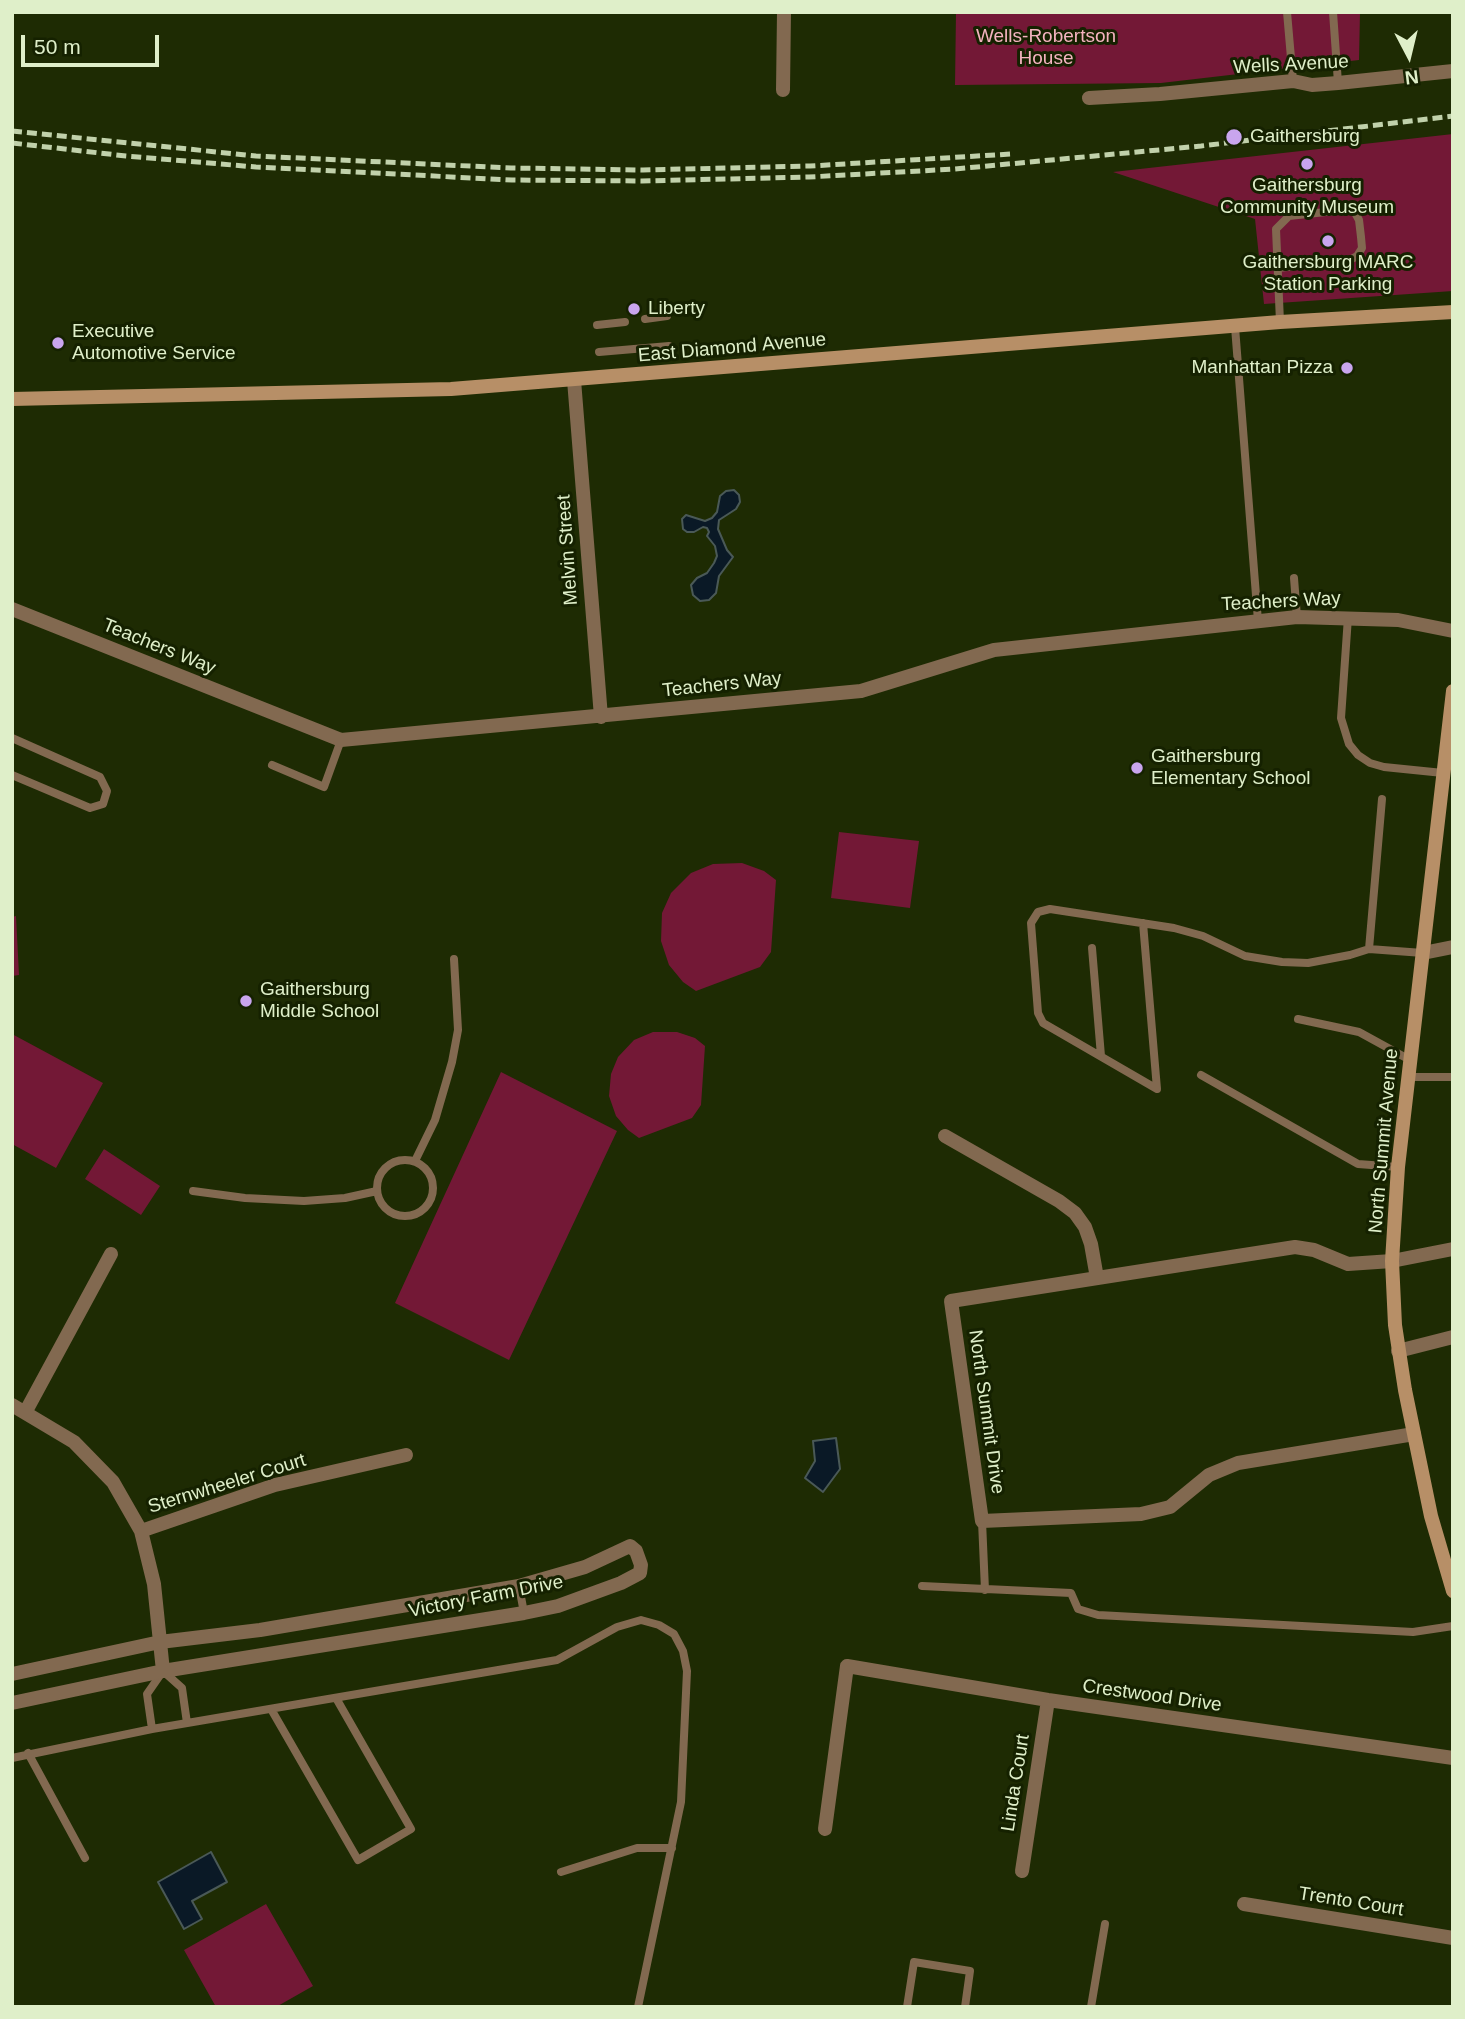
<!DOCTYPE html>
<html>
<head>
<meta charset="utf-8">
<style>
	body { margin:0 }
	#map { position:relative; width:1465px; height:2019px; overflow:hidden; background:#1e2b03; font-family:Arial,sans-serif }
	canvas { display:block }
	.frame { position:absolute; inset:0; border:14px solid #dfefc9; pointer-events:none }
	.north { position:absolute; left:1374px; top:21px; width:70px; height:70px; -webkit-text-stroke:5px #152100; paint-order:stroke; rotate:173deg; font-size:19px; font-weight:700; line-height:28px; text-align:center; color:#dfefc9 }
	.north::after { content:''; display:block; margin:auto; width:24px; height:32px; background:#dfefc9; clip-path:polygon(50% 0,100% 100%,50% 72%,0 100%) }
	.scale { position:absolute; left:21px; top:35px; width:138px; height:32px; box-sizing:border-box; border:4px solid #dfefc9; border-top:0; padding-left:9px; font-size:21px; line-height:24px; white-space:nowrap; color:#dfefc9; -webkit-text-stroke:5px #152100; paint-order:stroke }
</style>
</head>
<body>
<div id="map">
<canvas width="1465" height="2019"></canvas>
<div class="frame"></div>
<div class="north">N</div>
<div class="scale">50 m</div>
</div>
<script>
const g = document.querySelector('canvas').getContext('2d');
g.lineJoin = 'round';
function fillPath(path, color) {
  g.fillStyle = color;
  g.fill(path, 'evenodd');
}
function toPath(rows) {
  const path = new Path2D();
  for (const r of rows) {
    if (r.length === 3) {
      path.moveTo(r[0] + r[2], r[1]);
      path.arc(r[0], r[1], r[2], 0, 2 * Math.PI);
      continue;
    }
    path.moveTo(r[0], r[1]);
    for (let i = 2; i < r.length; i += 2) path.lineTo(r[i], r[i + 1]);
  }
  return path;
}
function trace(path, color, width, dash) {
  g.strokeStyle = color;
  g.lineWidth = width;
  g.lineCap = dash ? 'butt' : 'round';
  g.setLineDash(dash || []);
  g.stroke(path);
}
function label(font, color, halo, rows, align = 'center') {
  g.font = font + ' Arial,sans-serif';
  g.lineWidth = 6;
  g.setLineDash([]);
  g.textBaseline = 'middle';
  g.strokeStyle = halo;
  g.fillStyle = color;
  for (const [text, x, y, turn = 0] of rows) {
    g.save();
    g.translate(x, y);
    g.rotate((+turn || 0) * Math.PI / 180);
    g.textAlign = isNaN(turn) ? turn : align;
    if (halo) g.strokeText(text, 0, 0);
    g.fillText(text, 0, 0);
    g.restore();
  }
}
fillPath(toPath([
	[956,12,1360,12,1359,60,1161,83,955,85],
	[1453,134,1453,291,1264,304,1255,219,1113,172],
	[839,832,919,841,910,908,831,898],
	[742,863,764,871,776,880,771,952,760,967,696,991,683,982,669,965,661,941,662,913,671,893,691,873,713,864],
	[16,916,19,975,12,976,12,917],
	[653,1032,677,1032,695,1038,705,1046,701,1105,692,1118,639,1138,628,1130,616,1116,609,1096,611,1074,618,1057,634,1040],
	[12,1034,103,1083,56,1168,12,1144],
	[501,1072,617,1131,509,1360,395,1303],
	[104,1149,160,1186,141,1215,85,1179],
	[266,1904,313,1986,276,2007,216,2007,184,1950]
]), '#731836');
const water = toPath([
	[734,490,739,495,740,502,736,509,719,520,718,529,727,550,733,557,719,576,716,593,709,600,700,601,693,595,691,585,697,578,707,573,714,563,717,556,715,546,707,536,709,532,707,528,703,527,694,532,687,532,683,529,682,519,686,515,705,521,712,518,717,512,720,496,726,491,734,490],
	[836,1438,840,1469,823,1492,805,1478,815,1461,813,1441,836,1438],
	[211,1852,227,1882,192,1901,202,1919,184,1929,158,1882,211,1852]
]);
fillPath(water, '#0a1926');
trace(water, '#4a5957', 2);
trace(toPath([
	[1287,12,1293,81],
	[1333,12,1338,83],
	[1278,268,1350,260,1357,256,1362,248,1361,237,1359,220,1353,209,1289,216,1276,229,1280,322],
	[645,319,667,316],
	[597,325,625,322],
	[1235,327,1258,621],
	[599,352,669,346],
	[1294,578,1297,617],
	[1348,617,1341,718,1349,744,1358,755,1370,763,1384,767,1443,773],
	[12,738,100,777,107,791,103,804,90,808,12,775],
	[272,765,324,787,341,740],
	[1143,923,1157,1089,1043,1023,1038,1013,1031,923,1038,912,1050,909,1174,928,1203,936,1245,956,1282,962,1308,963,1350,955,1369,949,1423,953],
	[1092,948,1101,1056],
	[1369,949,1382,799],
	[1298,1019,1359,1032,1410,1060],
	[1201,1075,1358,1164,1398,1167],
	[1408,1077,1453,1077],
	[405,1188,28],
	[415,1161,435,1120,452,1062,458,1030,454,959],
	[193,1191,245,1198,304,1201,345,1198,377,1191],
	[982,1521,985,1590],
	[519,1586,524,1613],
	[922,1586,1071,1593,1078,1609,1098,1615,1413,1632,1453,1626],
	[271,1709,358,1860,411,1829,336,1698],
	[152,1729,147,1694,163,1671,182,1688,187,1723],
	[28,1753,85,1858],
	[12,1758,152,1729,557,1660,617,1627,641,1620,659,1625,674,1634,683,1651,687,1671,681,1802,638,2007],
	[561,1872,637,1848,672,1848],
	[907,2007,914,1962,970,1971,965,2007],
	[1091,2007,1105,1924]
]), '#826950', 8);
trace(toPath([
	[783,90,784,12],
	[1089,98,1160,94,1293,81,1312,85,1338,83,1453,71],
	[574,380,601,717],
	[12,609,341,740,861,691,994,650,1297,617,1398,620,1453,631],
	[1423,953,1453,947],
	[945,1136,1059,1201,1075,1213,1085,1227,1091,1244,1097,1278],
	[1398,1351,1453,1337],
	[12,1405,74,1442,113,1482,141,1531,154,1584,163,1671],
	[26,1411,111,1254],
	[1414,1434,1238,1463,1209,1475,1170,1507,1141,1514,982,1521,951,1301,1295,1247,1314,1250,1348,1264,1392,1261,1453,1249],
	[141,1531,275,1485,406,1455],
	[12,1674,160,1642,260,1630,519,1586,585,1567,630,1546,636,1551,641,1565,640,1573,621,1583,558,1606,524,1613,163,1671,12,1703],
	[825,1829,847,1666,1048,1700,1453,1758],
	[1022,1871,1048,1700],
	[1244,1904,1453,1938]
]), '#826950', 14);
trace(toPath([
	[12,399,451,389,1280,322,1453,312],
	[1453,691,1398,1167,1392,1261,1395,1325,1405,1390,1431,1516,1453,1591]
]), '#b78f67', 14);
trace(toPath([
	[12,131,256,156,511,168,643,170,810,166,1011,154],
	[12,143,126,156,256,167,512,180,642,181,809,177,955,169,1201,146,1453,116]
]), '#c1d1ab', 5, [10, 5]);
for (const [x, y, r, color] of [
	[1234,137,9,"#c9a5ee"],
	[1307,164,7,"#c9a5ee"],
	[1328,241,7,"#c9a5ee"],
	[634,309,7,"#c9a5ee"],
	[58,343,7,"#c9a5ee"],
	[1347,368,7,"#c9a5ee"],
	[1137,768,7,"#c9a5ee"],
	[246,1001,7,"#c9a5ee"]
]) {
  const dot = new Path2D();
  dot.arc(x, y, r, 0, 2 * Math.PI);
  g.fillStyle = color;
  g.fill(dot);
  trace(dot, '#152100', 2.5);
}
label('19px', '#f4b3bf', '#152100', [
	["Wells-Robertson",1046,37],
	["House",1046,59]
]);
label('19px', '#dfefc9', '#152100', [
	["Wells Avenue",1291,65,-3],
	["East Diamond Avenue",732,348,-5],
	["Melvin Street",568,550,-94],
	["Teachers Way",1281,602,-3],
	["Teachers Way",159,647,22],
	["Teachers Way",722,685,-6],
	["North Summit Avenue",1384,1141,-85],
	["North Summit Drive",986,1412,82],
	["Sternwheeler Court",227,1484,-17],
	["Victory Farm Drive",486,1597,-11],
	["Crestwood Drive",1152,1696,8],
	["Linda Court",1016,1783,-81],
	["Trento Court",1351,1902,9]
]);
label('19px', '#dfefc9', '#152100', [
	["Gaithersburg",1250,137],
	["Gaithersburg",1307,186,"center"],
	["Community Museum",1307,208,"center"],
	["Gaithersburg MARC",1328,263,"center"],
	["Station Parking",1328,285,"center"],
	["Liberty",648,309],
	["Executive",72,332],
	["Automotive Service",72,354],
	["Manhattan Pizza",1333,368,"right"],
	["Gaithersburg",1151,757],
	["Elementary School",1151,779],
	["Gaithersburg",260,990],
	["Middle School",260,1012]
], 'left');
</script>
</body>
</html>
